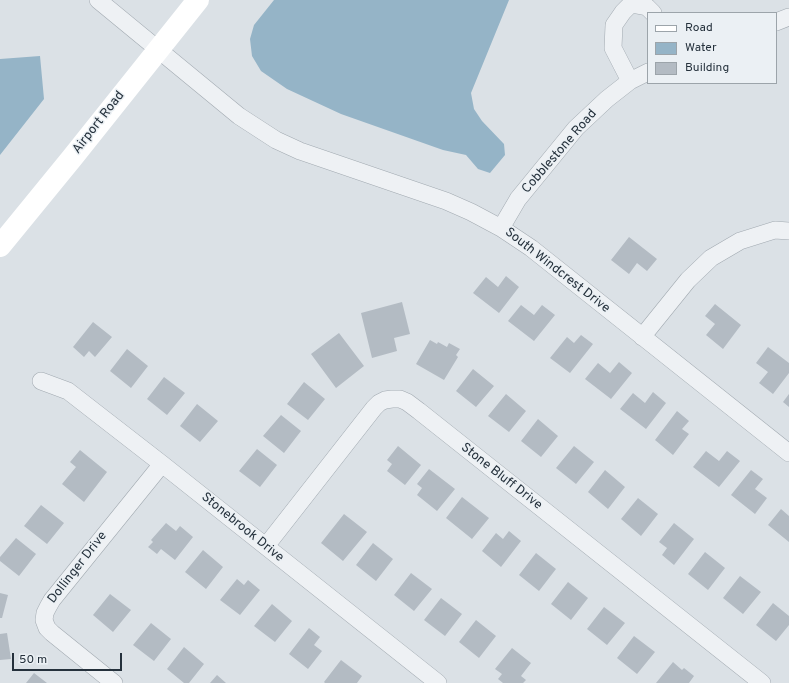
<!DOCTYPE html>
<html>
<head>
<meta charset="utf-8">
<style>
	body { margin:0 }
	#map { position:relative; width:789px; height:683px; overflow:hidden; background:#dbe1e6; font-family:Overpass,sans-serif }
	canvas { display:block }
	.legend { position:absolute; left:647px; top:12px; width:130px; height:72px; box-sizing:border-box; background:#ebf0f4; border:1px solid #9ca4aa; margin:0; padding:5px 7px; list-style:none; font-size:12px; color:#25313c }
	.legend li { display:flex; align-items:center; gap:8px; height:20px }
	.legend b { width:20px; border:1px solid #9ca4aa }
	.scale { position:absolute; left:12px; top:653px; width:110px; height:18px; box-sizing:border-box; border:2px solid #25313c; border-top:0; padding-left:5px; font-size:12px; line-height:14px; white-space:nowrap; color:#25313c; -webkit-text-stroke:3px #ebf0f4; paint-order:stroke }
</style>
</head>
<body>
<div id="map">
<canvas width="789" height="683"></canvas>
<ul class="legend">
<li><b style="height:5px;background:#fff"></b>Road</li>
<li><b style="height:11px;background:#95b4c7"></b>Water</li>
<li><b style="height:11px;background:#b3bbc3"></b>Building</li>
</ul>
<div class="scale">50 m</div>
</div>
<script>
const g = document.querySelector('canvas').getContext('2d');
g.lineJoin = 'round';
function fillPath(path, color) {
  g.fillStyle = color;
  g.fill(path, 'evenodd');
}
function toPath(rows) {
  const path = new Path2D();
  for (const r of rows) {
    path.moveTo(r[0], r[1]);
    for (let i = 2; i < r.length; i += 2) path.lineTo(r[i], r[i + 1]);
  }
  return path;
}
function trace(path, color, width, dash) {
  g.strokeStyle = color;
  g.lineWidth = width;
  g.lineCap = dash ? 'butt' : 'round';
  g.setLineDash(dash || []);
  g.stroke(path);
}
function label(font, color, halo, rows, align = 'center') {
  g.font = font + ' Overpass,sans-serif';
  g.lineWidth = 3;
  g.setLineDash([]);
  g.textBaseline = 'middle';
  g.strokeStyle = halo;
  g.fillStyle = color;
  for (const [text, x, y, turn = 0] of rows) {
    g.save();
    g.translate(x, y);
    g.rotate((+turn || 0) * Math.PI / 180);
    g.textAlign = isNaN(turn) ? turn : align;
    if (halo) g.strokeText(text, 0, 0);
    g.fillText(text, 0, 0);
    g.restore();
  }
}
fillPath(toPath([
	[274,0,509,0,471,93,474,109,482,121,504,144,505,155,490,173,478,169,466,155,443,150,341,114,287,89,261,71,252,56,250,39,254,25],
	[40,56,44,99,0,155,0,59]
]), '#95b4c7');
fillPath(toPath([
	[629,237,657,259,647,271,637,263,629,274,611,260],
	[506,276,519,287,499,313,473,293,486,277,498,287],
	[402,302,410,334,394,338,397,351,372,358,361,313],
	[715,304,741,325,723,349,706,335,715,324,705,316],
	[521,305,534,315,542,305,555,315,534,341,508,321],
	[93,322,112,337,95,357,89,351,84,357,73,347],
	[339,333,364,366,336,388,311,354],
	[581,335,593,344,570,373,550,358,567,337,574,343],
	[430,340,437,344,438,342,447,347,449,343,460,349,456,355,458,357,444,380,416,364],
	[768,347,789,363,789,373,773,394,759,383,768,372,756,363],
	[127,349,148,366,131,388,110,371],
	[619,362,632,373,611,399,585,379,598,363,610,373],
	[473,369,494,386,476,407,456,391],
	[164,377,185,393,167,415,147,399],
	[304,382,325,399,308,420,287,404],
	[653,392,666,403,646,429,620,409,633,393,645,403],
	[506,394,526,411,509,432,488,416],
	[789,394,789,407,783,402],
	[197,404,218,421,200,442,180,426],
	[677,411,689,421,682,429,689,434,673,455,655,440],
	[281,415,301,431,284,453,263,436],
	[538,419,558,436,541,457,521,441],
	[398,446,421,465,405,485,387,471,392,464,387,460],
	[574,446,594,462,576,484,556,468],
	[257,449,277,465,260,487,239,471],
	[80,450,107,472,84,502,62,484,76,467,70,462],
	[706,451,719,461,727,451,740,461,719,487,693,467],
	[429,469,455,489,437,511,417,495,422,488,417,484],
	[605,470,625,487,608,509,588,492],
	[751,470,763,479,755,489,767,498,755,514,731,495],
	[462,497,489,518,472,539,446,518],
	[638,498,658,514,641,536,621,519],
	[41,505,64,523,47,544,24,526],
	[781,509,789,516,789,542,768,525],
	[344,514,367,532,343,561,321,543],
	[166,523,176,531,180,526,193,537,175,560,161,549,157,554,148,547,153,542,151,540],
	[674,523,694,539,674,565,662,555,667,548,659,542],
	[509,531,521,541,501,567,482,551,496,533,503,539],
	[16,538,36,554,19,576,0,561,0,557],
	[373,543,393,559,376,581,356,565],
	[203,550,223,567,206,589,185,572],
	[705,552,725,568,708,590,688,574],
	[536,553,556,569,539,591,519,575],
	[411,573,432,589,414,611,394,595],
	[740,576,761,592,743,614,723,598],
	[237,579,244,585,248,580,260,590,240,615,220,600],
	[568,582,588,598,571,620,551,604],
	[0,593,8,595,2,618,0,618],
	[110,594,131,610,113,632,93,615],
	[441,598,462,614,445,636,424,620],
	[773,603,789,616,789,625,776,641,756,625],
	[272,604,292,621,275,642,254,626],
	[604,607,625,623,607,645,587,629],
	[476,620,496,636,479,658,459,642],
	[151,623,171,639,154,661,133,645],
	[309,628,320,637,314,645,322,651,308,669,289,654],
	[7,633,11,659,0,660,0,634],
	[634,636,655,652,637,674,617,658],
	[184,647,204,664,189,683,184,683,167,669],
	[512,648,531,663,521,676,526,680,523,683,503,683,498,679,502,674,495,669],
	[341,660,362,676,357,683,325,683,324,682],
	[673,662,682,670,684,668,694,676,689,683,656,683],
	[34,673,47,683,26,683],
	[217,675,226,683,210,683]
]), '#b3bbc3');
const minor = toPath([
	[98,0,239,116,276,140,300,151,446,201,471,212,501,228,531,248,789,453],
	[776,22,789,17],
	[630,81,613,48,614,25,623,12,631,4,647,7,653,13],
	[501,228,518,199,576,128,607,99,630,81,648,72],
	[642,337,688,280,711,258,740,241,775,230,789,231],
	[41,381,68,391,162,464,438,683],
	[266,546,374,408,379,403,385,400,392,399,400,399,407,402,419,411,762,683],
	[114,683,52,633,47,628,44,620,45,613,48,607,52,600,162,464]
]);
trace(minor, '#a1a9b0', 18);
trace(minor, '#eef1f4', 17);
trace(toPath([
	[0,246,72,158,198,0]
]), '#fff', 22);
label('13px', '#25313c', '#ebf0f4', [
	["Airport Road",99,123,-52],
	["Cobblestone Road",560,152,-49],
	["South Windcrest Drive",557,271,38],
	["Stone Bluff Drive",501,477,38],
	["Stonebrook Drive",242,528,39],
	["Dollinger Drive",78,568,-52]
]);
</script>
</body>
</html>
